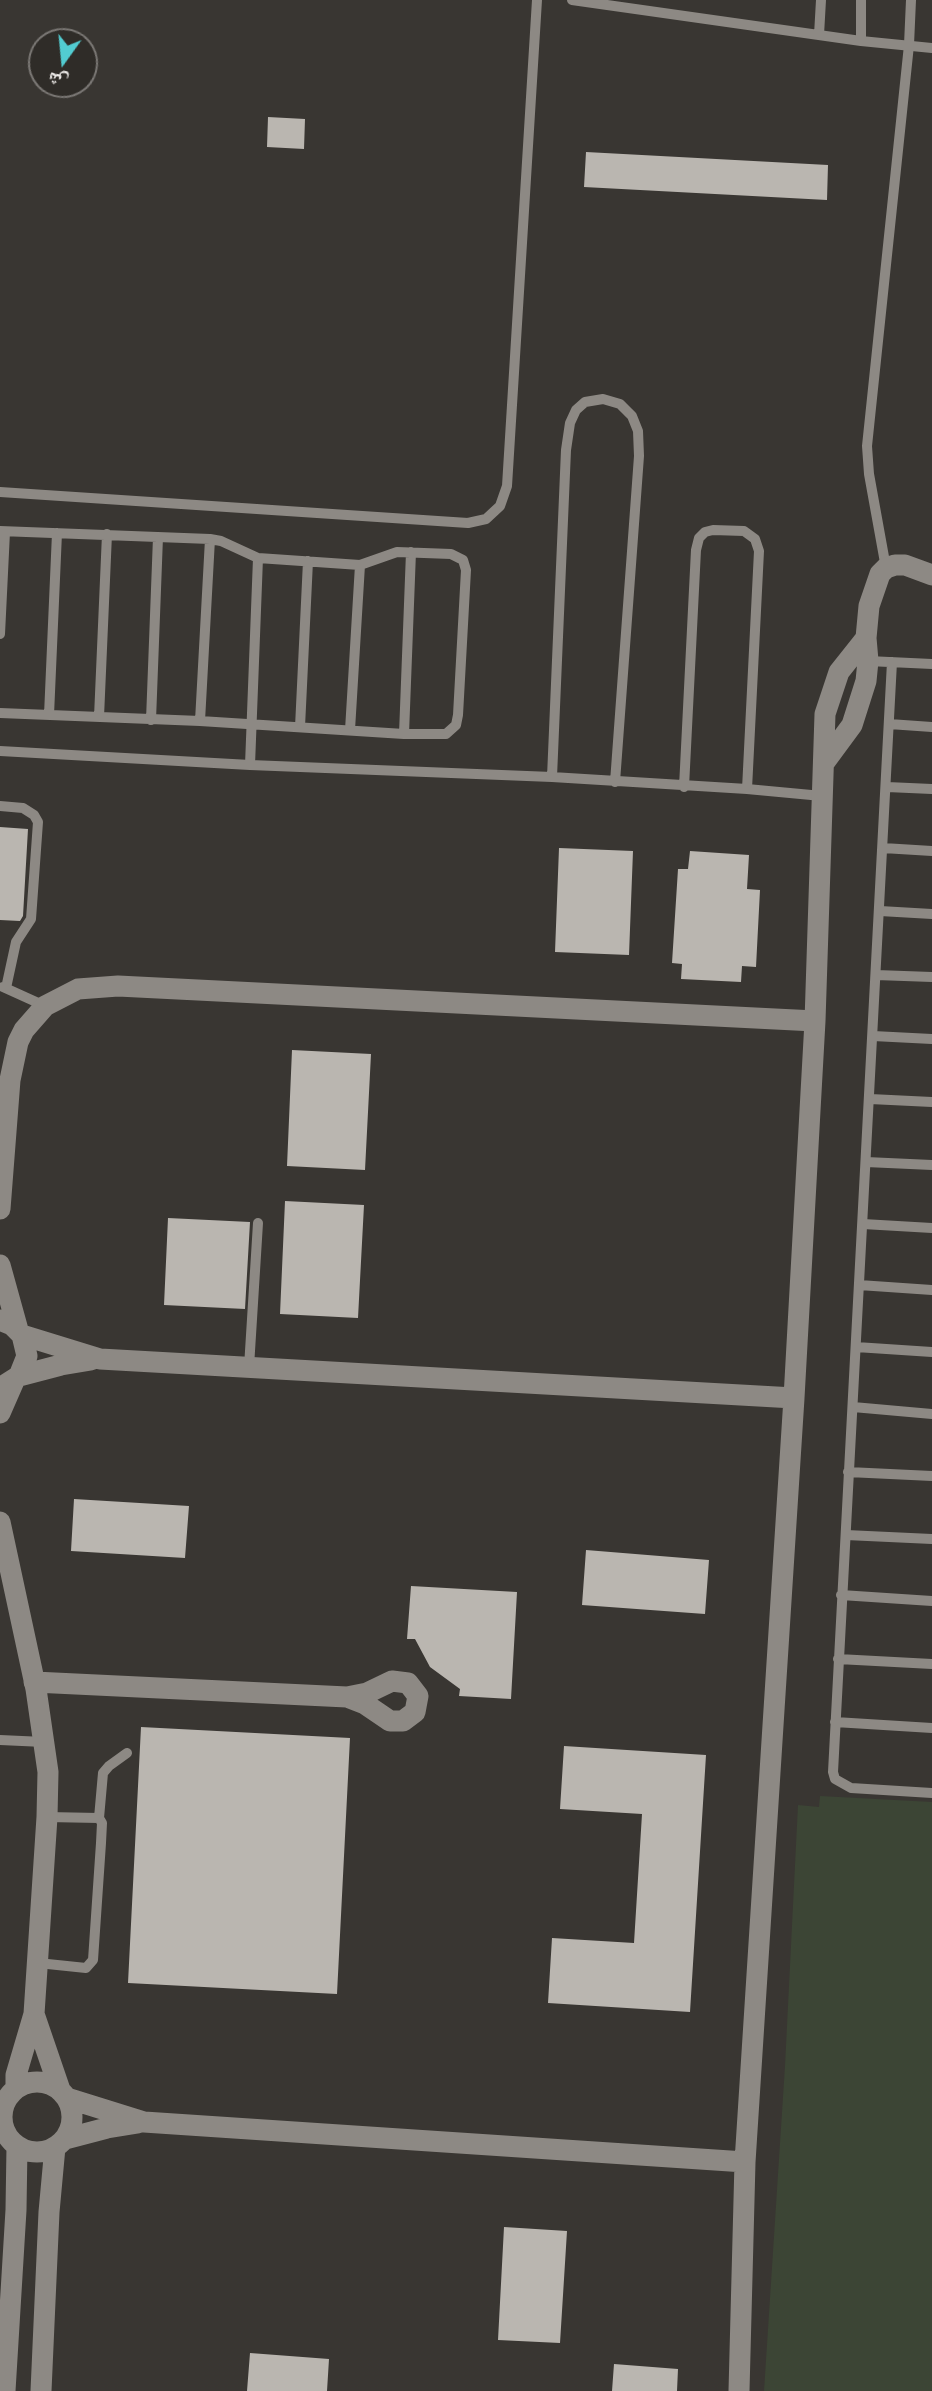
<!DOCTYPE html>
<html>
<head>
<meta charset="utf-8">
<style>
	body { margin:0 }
	#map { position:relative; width:932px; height:2391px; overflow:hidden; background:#393632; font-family:"Public Sans","Noto Naskh Arabic",sans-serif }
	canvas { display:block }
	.north { position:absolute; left:28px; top:28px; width:70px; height:70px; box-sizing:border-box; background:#2f2c28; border:2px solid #7b7875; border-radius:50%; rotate:195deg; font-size:19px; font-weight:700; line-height:28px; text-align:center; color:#eeebe9 }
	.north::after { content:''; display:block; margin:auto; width:24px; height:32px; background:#52ccd1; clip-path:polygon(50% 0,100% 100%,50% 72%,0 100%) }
</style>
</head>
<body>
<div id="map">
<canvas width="932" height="2391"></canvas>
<div class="north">ش</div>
</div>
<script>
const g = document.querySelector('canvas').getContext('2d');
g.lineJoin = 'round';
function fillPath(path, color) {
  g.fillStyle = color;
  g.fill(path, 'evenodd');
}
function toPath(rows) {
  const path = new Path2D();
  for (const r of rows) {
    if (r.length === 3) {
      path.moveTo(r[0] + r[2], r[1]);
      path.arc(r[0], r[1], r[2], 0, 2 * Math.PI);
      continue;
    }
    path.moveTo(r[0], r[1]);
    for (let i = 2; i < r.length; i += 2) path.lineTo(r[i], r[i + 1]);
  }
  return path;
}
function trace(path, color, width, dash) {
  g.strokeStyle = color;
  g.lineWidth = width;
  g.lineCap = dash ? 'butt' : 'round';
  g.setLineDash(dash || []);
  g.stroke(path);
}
fillPath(toPath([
	[820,1796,932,1802,932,2391,764,2391,785,2066,798,1805,819,1807]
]), '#3c4535');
fillPath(toPath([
	[268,117,305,119,304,149,267,147],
	[586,152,828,165,827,200,584,187],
	[0,827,28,829,23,916,20,921,0,920],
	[559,848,633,851,629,955,555,952],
	[690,851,749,855,747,889,760,890,756,967,742,966,741,982,681,979,682,964,672,963,678,869,688,869],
	[292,1050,371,1054,365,1170,287,1166],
	[285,1201,364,1205,358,1318,280,1314],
	[168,1218,250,1222,245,1309,164,1305],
	[74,1499,189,1506,185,1558,71,1551],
	[586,1550,709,1560,705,1614,582,1605],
	[411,1586,517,1592,511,1699,459,1696,460,1689,430,1667,415,1639,407,1639],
	[141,1727,350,1738,337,1994,128,1983],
	[564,1746,706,1755,690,2012,548,2003,552,1938,634,1943,642,1814,560,1809],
	[504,2227,567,2231,560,2343,498,2340],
	[250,2353,329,2359,327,2391,247,2391],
	[614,2364,678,2369,677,2391,612,2391]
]), '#bab6b0');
trace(toPath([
	[572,0,861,41,932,48],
	[819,35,821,0],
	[861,41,861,0],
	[0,492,468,523,486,519,500,506,507,486,537,0],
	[0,531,210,539,221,541,258,558,360,565,397,552,451,554,463,560,466,570,458,715,456,725,446,734,404,734,200,721,0,713],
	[886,568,869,474,867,446,909,45,911,0],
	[0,634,5,532],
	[868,661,932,664],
	[892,662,833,1772,835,1779,851,1788,932,1793],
	[49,715,57,533],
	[99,717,107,534],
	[151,720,158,537],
	[200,721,210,539],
	[889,724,932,727],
	[300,727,308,561],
	[350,730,360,565],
	[404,734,411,552],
	[0,751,250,765,552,777,747,789,822,796],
	[250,765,258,558],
	[552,777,566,450,570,423,576,410,585,402,603,399,620,404,632,416,638,431,639,456,615,782],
	[684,787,696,550,699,538,705,532,713,530,744,531,755,539,759,551,747,789],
	[887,787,932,789],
	[0,806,23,808,34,815,38,822,31,919,16,942,6,988],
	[883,848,932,851],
	[880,911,932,914],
	[876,975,932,977],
	[3,987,45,1006],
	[873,1036,932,1039],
	[870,1099,932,1102],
	[866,1162,932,1165],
	[863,1224,932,1228],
	[859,1285,932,1290],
	[856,1347,932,1352],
	[249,1367,258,1223],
	[853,1407,932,1414],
	[848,1472,932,1476],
	[846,1535,932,1539],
	[841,1595,932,1601],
	[838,1659,932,1664],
	[835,1722,932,1728],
	[0,1740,44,1742],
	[99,1818,103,1773,109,1766,127,1753],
	[38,1963,86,1968,93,1960,101,1843,102,1823,99,1818,47,1817]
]), '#8d8984', 10);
trace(toPath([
	[824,763,852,725,866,681,868,661,866,638],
	[0,1209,10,1080,18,1042,24,1030,45,1006,78,989,118,986,815,1021],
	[0,1265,18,1330],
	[0,1320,12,1325,22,1335,27,1356,19,1376,0,1388],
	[22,1335,100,1359,794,1398],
	[19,1376,61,1365,91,1360],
	[0,1413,14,1381],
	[0,1522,36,1689,48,1772,47,1817,34,2014,16,2075,16,2088],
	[392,1681,408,1683,418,1696,415,1712,403,1721,390,1721,365,1704,347,1697,367,1693,392,1681],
	[34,1682,347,1697],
	[34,2014,60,2090],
	[37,2117,35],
	[67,2098,144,2122,745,2162],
	[65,2139,107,2128,138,2123],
	[5,2391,16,2210,17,2146],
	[41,2391,49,2212,55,2147],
	[739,2391,745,2162,794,1398,815,1021,825,714,839,672,866,638,869,606,880,574,886,568,895,565,905,565,932,575]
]), '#8d8984', 21);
</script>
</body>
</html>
